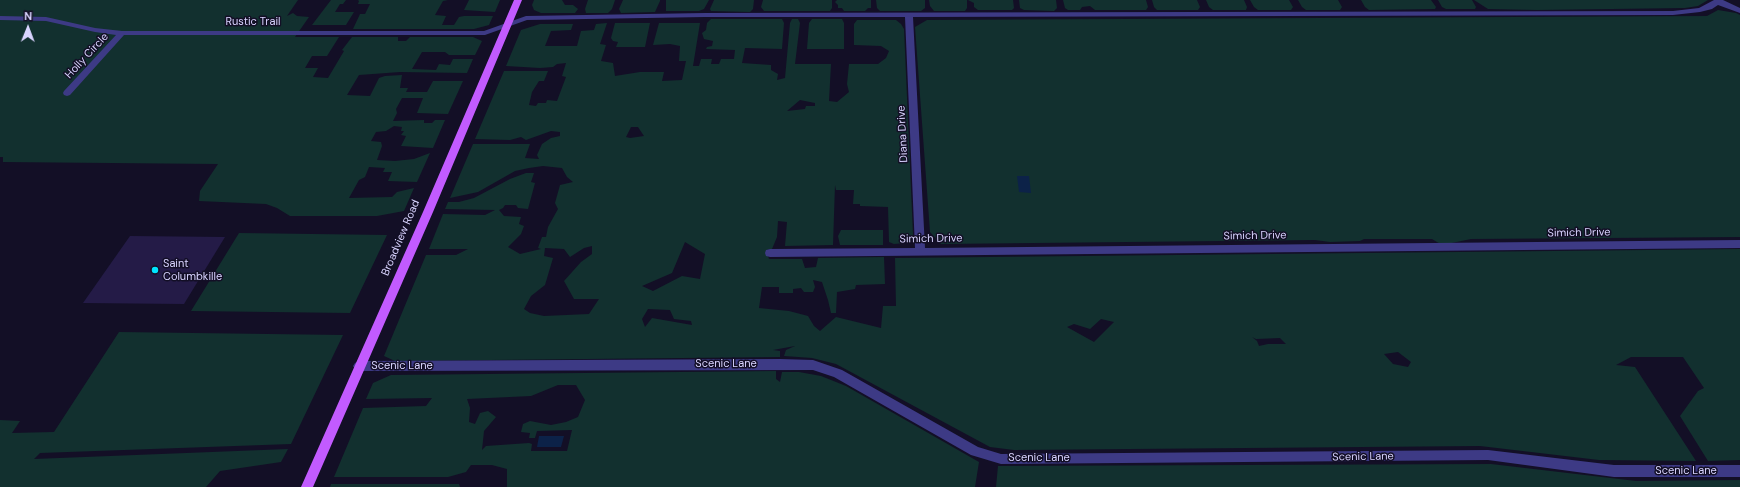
<!DOCTYPE html>
<html>
<head>
<meta charset="utf-8">
<style>
	body { margin:0 }
	#map { position:relative; width:1740px; height:487px; overflow:hidden; background:#130f26; font-family:"DM Sans",sans-serif }
	canvas { display:block }
	.north { position:absolute; left:8px; top:8px; width:40px; height:40px; -webkit-text-stroke:3px #130f26; paint-order:stroke; rotate:1deg; font-size:11px; font-weight:700; line-height:16px; text-align:center; color:#d9d4ff }
	.north::after { content:''; display:block; margin:auto; width:14px; height:18px; background:#d9d4ff; clip-path:polygon(50% 0,100% 100%,50% 72%,0 100%) }
</style>
</head>
<body>
<div id="map">
<canvas width="1740" height="487"></canvas>
<div class="north">N</div>
</div>
<script>
const g = document.querySelector('canvas').getContext('2d');
g.lineJoin = 'round';
function fillPath(path, color) {
  g.fillStyle = color;
  g.fill(path, 'evenodd');
}
function toPath(rows) {
  const path = new Path2D();
  for (const r of rows) {
    path.moveTo(r[0], r[1]);
    for (let i = 2; i < r.length; i += 2) path.lineTo(r[i], r[i + 1]);
  }
  return path;
}
function trace(path, color, width, dash) {
  g.strokeStyle = color;
  g.lineWidth = width;
  g.lineCap = dash ? 'butt' : 'round';
  g.setLineDash(dash || []);
  g.stroke(path);
}
function label(font, color, halo, rows, align = 'center') {
  g.font = font + ' "DM Sans",sans-serif';
  g.lineWidth = 3;
  g.setLineDash([]);
  g.textBaseline = 'middle';
  g.strokeStyle = halo;
  g.fillStyle = color;
  for (const [text, x, y, turn = 0] of rows) {
    g.save();
    g.translate(x, y);
    g.rotate((+turn || 0) * Math.PI / 180);
    g.textAlign = isNaN(turn) ? turn : align;
    if (halo) g.strokeText(text, 0, 0);
    g.fillText(text, 0, 0);
    g.restore();
  }
}
fillPath(toPath([
	[0,0,298,0,287,16,293,13,297,16,309,17,295,37,339,37,327,56,312,56,305,68,318,68,313,77,328,78,344,51,342,50,352,37,398,37,398,41,406,41,410,37,473,37,482,41,475,55,449,55,445,52,422,52,412,69,436,70,439,64,450,65,453,59,473,59,467,73,400,72,359,75,347,95,370,96,379,78,385,76,402,75,400,88,408,88,406,92,427,92,433,81,463,81,448,114,417,113,423,98,402,98,396,109,397,113,393,121,424,120,424,123,432,123,435,120,445,120,433,148,401,146,406,136,401,135,404,131,401,131,402,127,394,126,386,131,376,132,371,141,381,142,382,146,377,160,395,161,414,159,430,153,417,182,388,181,392,172,383,172,385,168,369,167,365,177,359,180,349,198,392,197,397,192,414,188,404,211,377,216,290,216,277,208,266,204,199,201,200,191,218,164,3,162,3,157,0,157],
	[331,0,346,0,343,4,340,4,335,12,354,12,346,25,312,25],
	[358,0,448,0,443,1,435,15,446,16,442,25,454,25,459,17,464,16,493,16,489,25,474,29,353,29,360,14,365,14,370,4,358,4,359,1],
	[469,0,500,0,495,12,464,10],
	[534,0,562,0,565,5,573,5,578,9,575,13,541,13,534,10,532,5],
	[588,0,615,0,612,9,608,13,586,13,585,9],
	[623,0,660,0,660,1,655,12,621,13,619,9],
	[666,0,709,0,704,9,699,11,666,11],
	[714,0,754,0,753,9,750,12,711,11,710,9],
	[763,0,832,0,832,8,830,11,764,11,761,7],
	[837,0,871,0,871,8,868,8,865,11,844,11,842,8,838,8,838,5,835,2],
	[876,0,925,0,925,8,921,11,880,11,877,8],
	[929,0,967,0,967,8,965,11,934,11,930,6],
	[968,0,1013,0,1014,8,1012,10,978,10,974,7,974,3],
	[1019,0,1056,0,1057,8,1054,11,1024,10,1020,8],
	[1063,0,1146,0,1148,7,1146,10,1095,10,1090,6,1082,7,1080,10,1068,10,1065,8],
	[1152,0,1197,0,1200,7,1198,10,1157,10,1154,7],
	[1206,0,1244,0,1247,7,1246,10,1213,10,1209,7],
	[1250,0,1289,0,1293,7,1291,10,1258,10,1254,7],
	[1298,0,1338,0,1342,7,1340,10,1306,10,1302,7],
	[1361,0,1431,0,1436,7,1435,9,1369,10,1365,7],
	[1438,0,1472,0,1476,7,1475,9,1446,9,1442,7],
	[1474,0,1708,0,1698,6,1685,8,1537,10,1488,9],
	[1718,10,1736,13,1740,15,1740,237,1471,239,1442,245,1432,239,1364,239,1360,241,1330,242,1315,240,941,244,930,232,915,27,927,20,1707,16],
	[711,19,782,19,784,23,782,49,745,48,742,63,771,65,771,70,778,74,777,80,785,78,790,23,792,19,798,19,800,23,795,64,831,64,829,101,837,102,849,92,847,84,849,64,878,64,886,58,889,51,881,46,854,45,854,24,857,20,896,20,901,24,904,29,913,235,905,243,894,244,889,242,888,207,860,206,860,204,853,204,854,190,836,190,835,185,833,245,785,246,787,222,778,221,777,237,772,249,766,250,769,259,802,259,805,268,816,267,818,258,884,257,885,284,856,285,855,289,837,292,836,313,831,313,828,300,822,282,813,280,815,287,813,292,804,292,801,288,793,289,793,293,779,293,779,287,762,287,759,308,789,311,808,316,814,326,820,331,836,317,881,328,883,306,896,306,895,258,1740,249,1740,460,1708,461,1680,416,1698,391,1704,388,1683,357,1631,357,1616,365,1635,367,1696,461,1599,460,1480,446,1014,450,990,447,836,364,812,358,784,356,786,350,795,346,773,350,780,351,780,357,395,361,384,356,426,255,456,255,468,249,429,249,443,214,485,215,495,210,445,209,448,202,459,202,474,198,510,179,526,173,534,173,531,182,535,183,528,209,518,208,516,205,505,205,503,208,499,210,504,216,521,217,519,224,524,226,521,234,508,247,520,254,541,249,538,248,542,237,546,237,548,227,558,209,555,203,560,185,573,182,567,177,562,168,543,166,529,168,515,171,478,192,450,198,473,144,530,144,525,158,539,159,537,155,542,144,551,138,560,136,560,132,551,131,526,140,521,137,510,140,475,139,504,71,548,71,544,81,539,81,532,92,529,105,536,106,538,103,546,103,547,100,557,101,566,77,562,76,566,63,557,64,553,67,540,68,506,66,521,30,540,24,573,24,571,30,551,31,545,46,577,46,581,31,594,30,596,24,607,23,600,44,606,45,601,61,613,63,615,76,640,72,664,72,662,81,682,80,686,61,679,61,680,46,670,44,653,45,659,23,700,23,693,66,699,66,701,59,712,59,711,64,719,64,721,59,734,59,735,50,706,49,707,47,712,46,713,41,704,39,702,33,706,30,707,23],
	[800,100,815,103,815,106,806,106,805,109,787,111],
	[631,127,638,127,644,136,630,138,626,137],
	[685,242,705,254,700,279,682,276,653,291,642,286,672,273],
	[592,246,592,254,581,262,564,281,574,299,599,299,589,314,544,316,530,313,524,309,531,296,545,285,553,258,544,256,545,248,564,249,570,257,584,248],
	[648,309,670,310,674,319,691,321,692,325,652,318,645,327,642,319],
	[1101,319,1114,322,1094,342,1067,327,1074,324,1090,329],
	[1252,337,1256,339,1280,338,1286,344,1268,344,1259,346,1257,341],
	[1398,352,1411,362,1408,367,1393,364,1384,354],
	[812,19,842,19,844,23,844,49,807,49,809,23],
	[615,23,650,23,645,47,616,47,618,42,613,41,611,38],
	[841,230,883,230,883,245,840,245,838,236],
	[239,233,387,235,350,313,191,311],
	[119,332,343,335,291,444,40,453,34,459,288,449,281,462,220,471,206,487,0,487,0,420,20,421,12,433,54,432],
	[776,371,776,379,780,382,782,372,799,372,821,376,846,386,979,462,975,487,507,487,507,469,492,465,471,465,466,472,448,477,334,477,363,408,426,406,432,398,366,399,373,383,391,375],
	[558,385,576,385,585,400,578,417,566,422,551,425,530,421,523,424,521,432,530,433,529,438,535,438,537,431,572,430,567,451,531,451,532,444,529,443,486,446,482,450,484,431,496,417,488,411,480,413,475,424,469,422,470,408,467,399,531,396],
	[1491,464,1636,481,1740,480,1740,487,996,487,998,466],
	[331,484,459,484,460,487,330,487]
]), '#12302f');
fillPath(toPath([
	[1017,176,1029,176,1031,193,1019,192],
	[539,436,564,436,561,447,537,447]
]), '#0c2248');
fillPath(toPath([
	[130,236,225,237,184,304,83,303]
]), '#241b47');
fillPath(toPath([
	[1714,0,1723,0,1740,8,1740,13,1718,5,1712,9,1700,12,1673,15,913,17,925,248,1740,240,1740,248,770,257,766,256,765,253,766,250,770,249,915,248,905,17,705,17,527,20,485,35,124,35,70,95,67,96,64,95,63,93,64,91,116,35,95,32,46,21,0,20,0,16,46,17,95,28,122,31,484,31,526,16,705,13,1673,11,1699,8,1714,0],
	[780,359,813,360,842,370,978,447,1001,454,1488,450,1614,465,1740,465,1740,477,1614,477,1488,460,1001,464,971,455,834,377,813,370,359,371,355,369,353,366,355,363,359,361,780,359]
]), '#3d3a85');
fillPath(toPath([
	[514,0,522,0,433,212,313,487,301,487,423,212,514,0]
]), '#c25bff');
for (const [x, y, r, color] of [
	[155,270,4,"#00e5ff"]
]) {
  const dot = new Path2D();
  dot.arc(x, y, r, 0, 2 * Math.PI);
  g.fillStyle = color;
  g.fill(dot);
  trace(dot, '#130f26', 1.5);
}
label('11px', '#d9d4ff', '#130f26', [
	["Rustic Trail",253,22],
	["Holly Circle",87,56,-47],
	["Diana Drive",903,134,-93],
	["Simich Drive",1579,233,-1],
	["Simich Drive",1255,236,-1],
	["Broadview Road",401,238,-67],
	["Simich Drive",931,239,-1],
	["Scenic Lane",726,364],
	["Scenic Lane",402,366],
	["Scenic Lane",1363,457,-1],
	["Scenic Lane",1039,458],
	["Scenic Lane",1686,471]
]);
label('11px', '#d9d4ff', '#130f26', [
	["Saint",163,264],
	["Columbkille",163,277]
], 'left');
</script>
</body>
</html>
